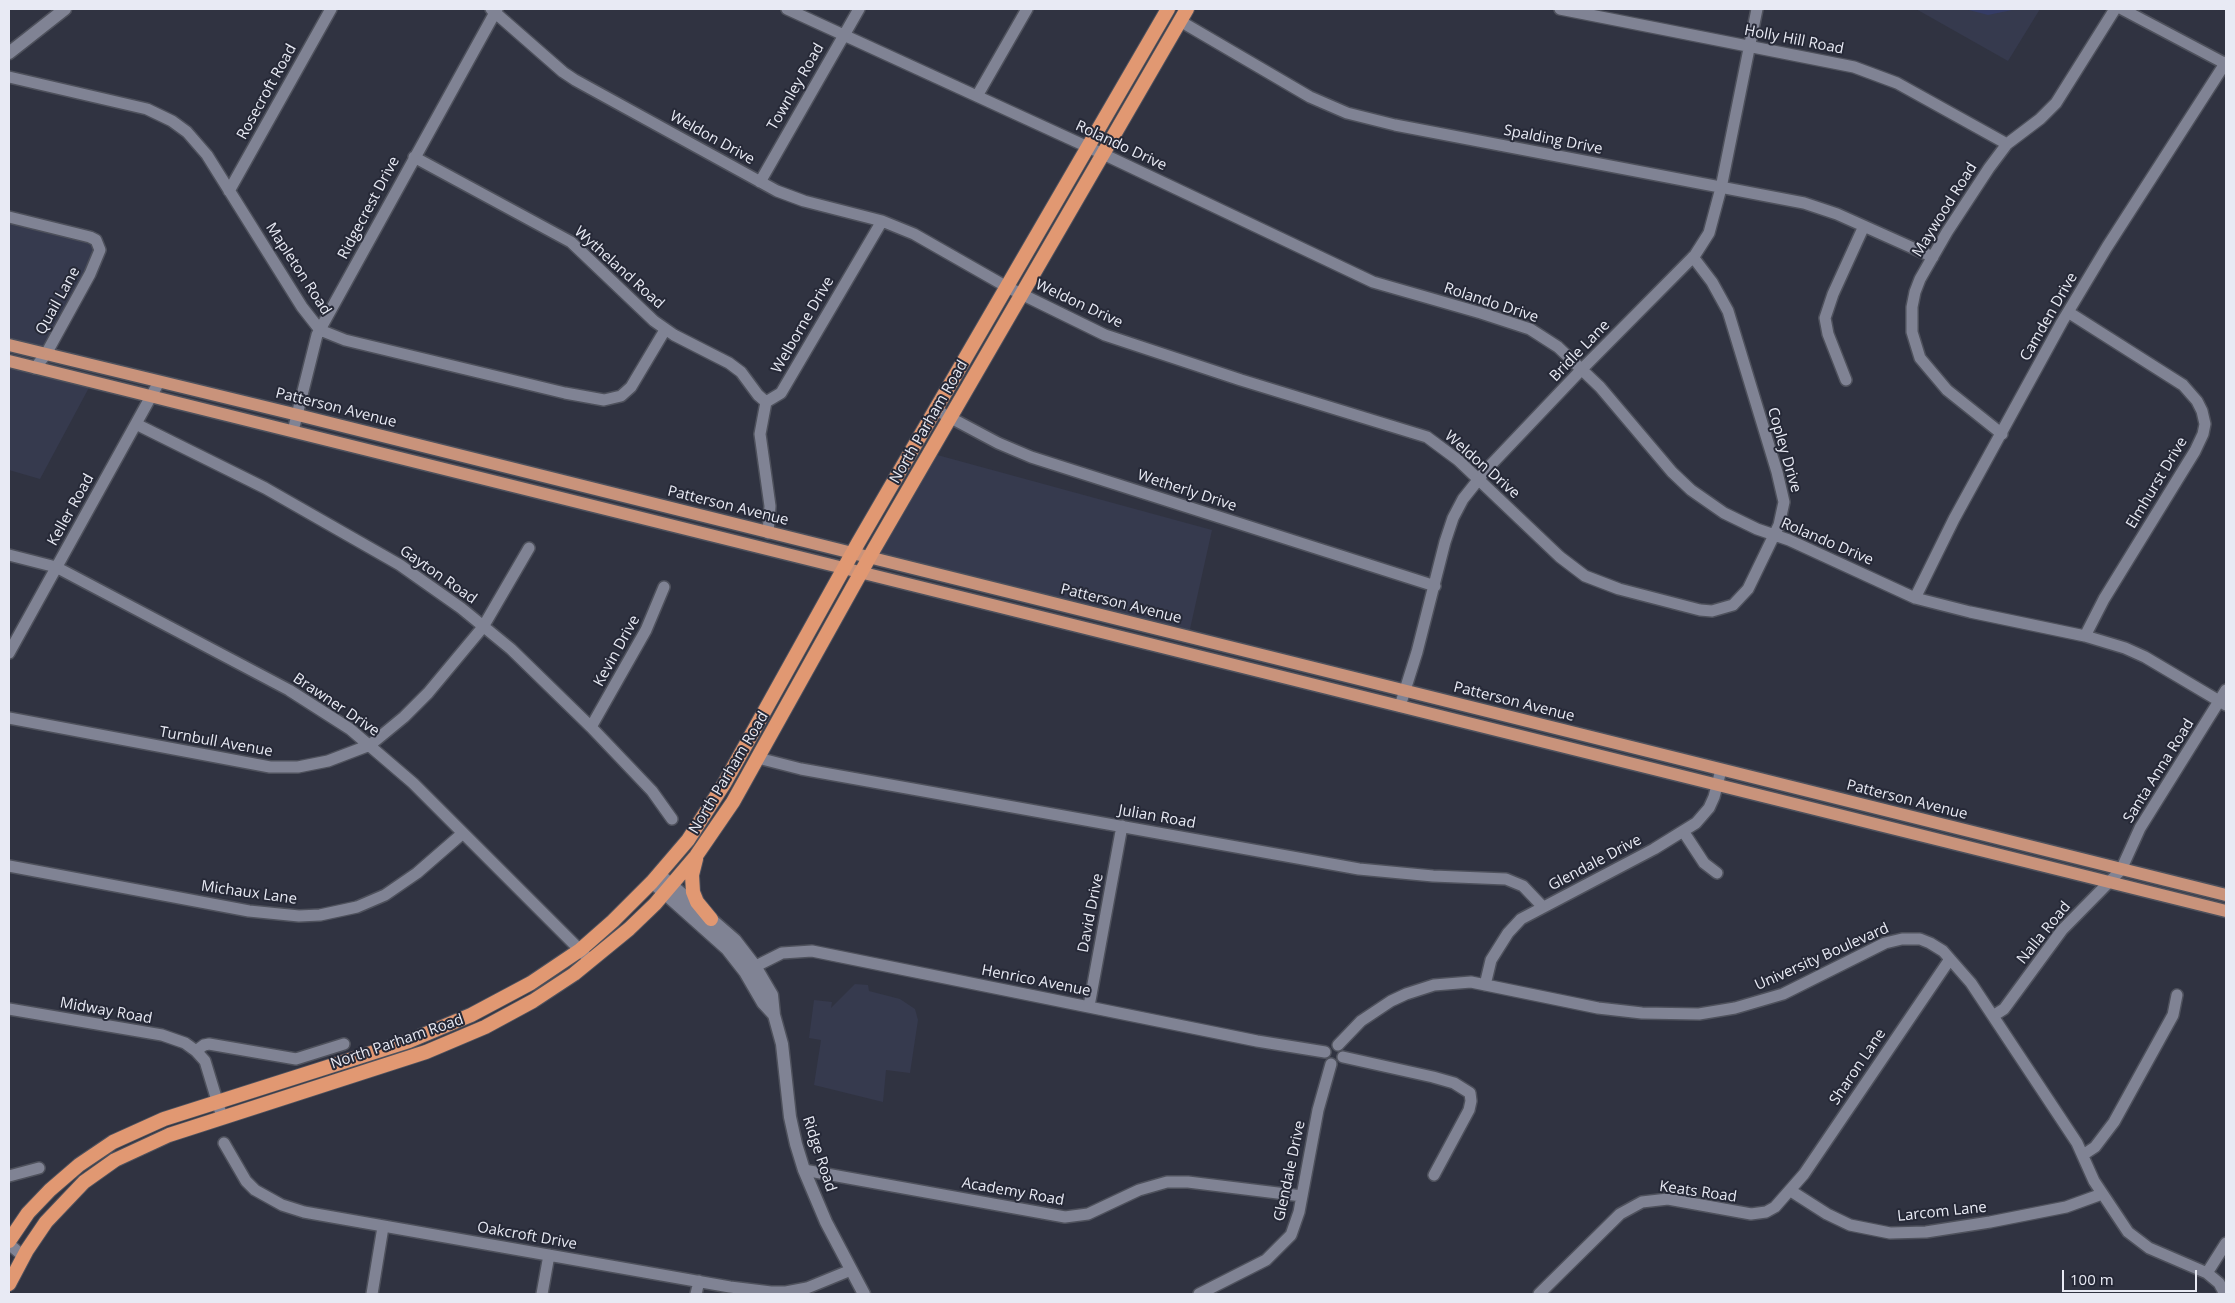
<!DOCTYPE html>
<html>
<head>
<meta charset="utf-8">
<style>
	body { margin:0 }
	#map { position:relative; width:2235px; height:1303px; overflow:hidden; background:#303341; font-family:"Open Sans",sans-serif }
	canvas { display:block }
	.frame { position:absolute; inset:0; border:10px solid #e8eaf4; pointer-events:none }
	.scale { position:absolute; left:2062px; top:1270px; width:135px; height:22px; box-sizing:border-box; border:2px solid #e8eaf4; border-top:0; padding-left:6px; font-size:15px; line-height:18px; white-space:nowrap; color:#e8eaf4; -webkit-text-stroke:4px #262937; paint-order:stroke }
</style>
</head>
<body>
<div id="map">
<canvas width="2235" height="1303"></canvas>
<div class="frame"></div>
<div class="scale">100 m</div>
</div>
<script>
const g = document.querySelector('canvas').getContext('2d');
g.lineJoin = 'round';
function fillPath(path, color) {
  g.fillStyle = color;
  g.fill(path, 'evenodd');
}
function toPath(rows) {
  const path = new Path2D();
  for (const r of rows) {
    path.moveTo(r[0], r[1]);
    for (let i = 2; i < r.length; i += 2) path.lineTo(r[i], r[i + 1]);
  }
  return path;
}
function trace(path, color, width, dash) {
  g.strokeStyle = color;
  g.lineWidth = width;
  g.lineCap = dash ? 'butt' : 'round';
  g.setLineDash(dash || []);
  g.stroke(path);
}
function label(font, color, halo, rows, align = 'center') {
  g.font = font + ' "Open Sans",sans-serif';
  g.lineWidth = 4;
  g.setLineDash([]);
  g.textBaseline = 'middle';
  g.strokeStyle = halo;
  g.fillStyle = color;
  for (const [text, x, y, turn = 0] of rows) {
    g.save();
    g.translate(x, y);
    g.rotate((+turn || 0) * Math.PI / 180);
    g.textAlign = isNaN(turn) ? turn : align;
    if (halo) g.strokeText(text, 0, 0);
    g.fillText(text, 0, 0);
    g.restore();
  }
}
fillPath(toPath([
	[1916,9,2040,9,2008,61],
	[9,217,90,237,99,246,46,354,9,345],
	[9,361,92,382,40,479,9,470],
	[930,453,1212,530,1190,629,1164,634,868,558],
	[855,984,868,985,869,991,900,999,915,1009,918,1020,910,1073,886,1070,883,1102,814,1085,821,1040,809,1038,814,1000,832,1002,831,1008]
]), '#363a4e');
fillPath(toPath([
	[1965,9,2017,9,1988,15]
]), '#353c65');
const minor = toPath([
	[491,9,563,72,575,80,777,191,804,201,882,221,914,234,1007,287,1105,335,1241,380,1427,437,1458,460,1560,557,1585,576,1619,589,1700,610,1712,611,1733,605,1748,589,1779,525,1784,502,1777,472,1728,311,1712,282,1693,257],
	[787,9,1103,154,1373,282,1481,313,1530,329,1558,347,1600,387,1672,472,1691,490,1724,513,1757,529,1789,540,1915,598,1970,612,2085,636,2125,648,2145,657,2226,705],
	[1560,9,1854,67,1897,83,2007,144],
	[2122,9,2226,64],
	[1180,21,1310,97,1347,113,1395,125,1804,203,1837,214,1933,257],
	[9,77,147,109,172,121,187,132,207,155,302,307,320,330,345,340,565,393,604,400,621,396,631,387,665,330],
	[977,96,1027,9],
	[414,157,571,242,654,321,674,335,729,363,741,372,758,395,766,402],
	[760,182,859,9],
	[229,191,331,9],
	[9,217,90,237,96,240,100,250,90,274,46,354,35,368],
	[2068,312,2183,385,2197,401,2202,411,2205,424,2203,434,2195,451,2104,599,2085,636],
	[1846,380,1828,334,1825,318,1833,294,1864,226],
	[936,410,998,443,1031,457,1435,586],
	[136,424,265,488,400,565,461,608,511,649,591,727,652,791,672,819],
	[293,431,317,335,497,9],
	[2002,434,1947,390,1920,358,1912,332,1912,307,1915,292,1920,279,1947,232,1989,168,2007,144,2040,119,2056,103,2115,9],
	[768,533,770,506,760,434,766,402,781,393,882,221],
	[9,555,56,567,289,690,350,729,413,783,585,955],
	[1915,598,1954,519,2062,322,2107,247,2226,62],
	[9,653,159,382],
	[1400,706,1417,652,1445,542,1453,518,1463,499,1486,470,1582,369,1695,255,1709,233,1721,188,1757,9],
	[9,718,270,767,298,767,328,761,370,745,404,717,428,693,483,627,529,548],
	[591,727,646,630,664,587],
	[758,758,801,769,1359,869,1433,876,1506,879,1523,886,1543,907],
	[1683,831,1704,863,1717,873],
	[9,866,249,911,299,916,320,915,357,907,385,895,417,873,463,833],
	[748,970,782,953,812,951,1257,1041,1325,1052],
	[1485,985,1491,960,1508,933,1521,919,1654,849,1696,823,1709,808,1714,797,1721,770],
	[1089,1006,1122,826],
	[9,1009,162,1035,185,1043,196,1051,205,1061,222,1117],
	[1993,1016,2004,1009,2062,930,2121,870,2140,828,2226,690],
	[1338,1045,1361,1021,1391,1001,1406,994,1434,985,1471,982,1598,1008,1642,1013,1699,1014,1735,1008,1783,994,1885,943,1902,939,1920,939,1930,943,1943,951,1971,983,2077,1143,2094,1181,2128,1232,2149,1248,2207,1273,2219,1283,2225,1294],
	[196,1051,204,1045,209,1044,296,1059,344,1044],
	[1343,1057,1433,1077,1454,1083,1470,1093,1471,1101,1469,1110,1434,1175],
	[224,1143,246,1181,255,1190,282,1205,304,1212,730,1287,771,1292,786,1292,807,1288,851,1270],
	[2083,1155,2095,1147,2114,1122,2173,1015,2177,995],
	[804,1170,1065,1217,1088,1214,1139,1190,1167,1182,1188,1182,1302,1196],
	[9,1176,39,1168],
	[1791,1191,1827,1214,1850,1225,1890,1233,1926,1232,1990,1222,2066,1207,2102,1194],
	[9,1244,23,1256],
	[2207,1273,2226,1243],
	[372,1294,383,1227],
	[542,1294,549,1255],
	[696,1294,699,1281],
	[1199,1294,1266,1260,1291,1235,1299,1212,1318,1110,1331,1064],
	[1539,1294,1620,1214,1642,1202,1668,1199,1751,1214,1766,1212,1775,1207,1804,1174,1950,959]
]);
const tertiary = toPath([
	[9,53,65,9],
	[659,874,735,940,755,966,772,995,774,1015,782,1044,790,1117,796,1144,804,1170,826,1222,864,1294],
	[652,882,727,949,745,972,763,1003,774,1015]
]);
const primary = toPath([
	[9,345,298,415,2226,895],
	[9,361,2226,911]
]);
const trunk = toPath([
	[696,859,692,875,693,892,697,902,711,919],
	[9,1241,28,1213,50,1190,79,1165,113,1142,164,1119,409,1041,471,1015,531,983,580,950,613,921,652,882,688,840,724,784,858,543,1168,9],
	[9,1284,27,1250,46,1222,84,1182,115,1160,169,1135,426,1052,485,1027,533,1001,574,974,629,929,655,904,696,856,733,802,874,549,1187,9]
]);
trace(minor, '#4e515c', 14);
trace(tertiary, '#4e515c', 15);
trace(primary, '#4e515c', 15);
trace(trunk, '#4e515c', 16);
trace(minor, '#808394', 11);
trace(tertiary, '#808394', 12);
trace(primary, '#c9937b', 12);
trace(trunk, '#e19872', 14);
label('15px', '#e8eaf4', '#262937', [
	["Holly Hill Road",1794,40,11],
	["Townley Road",796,87,-60],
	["Rosecroft Road",267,92,-61],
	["Weldon Drive",712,138,29],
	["Spalding Drive",1553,140,11],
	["Rolando Drive",1121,146,25],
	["Ridgecrest Drive",369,208,-62],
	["Maywood Road",1945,210,-58],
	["Wytheland Road",619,268,42],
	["Mapleton Road",298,269,57],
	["Quail Lane",58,301,-61],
	["Rolando Drive",1491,303,18],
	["Weldon Drive",1079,304,25],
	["Camden Drive",2049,317,-60],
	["Welborne Drive",803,325,-60],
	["Bridle Lane",1580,351,-46],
	["Patterson Avenue",336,408,14],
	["North Parham Road",929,422,-60],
	["Copley Drive",1784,450,74],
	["Weldon Drive",1482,465,41],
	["Elmhurst Drive",2157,483,-59],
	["Wetherly Drive",1187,491,18],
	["Patterson Avenue",728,506,14],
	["Keller Road",71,510,-61],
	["Rolando Drive",1827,542,23],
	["Gayton Road",438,575,35],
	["Patterson Avenue",1121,604,14],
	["Kevin Drive",617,651,-61],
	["Patterson Avenue",1514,702,14],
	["Brawner Drive",336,705,34],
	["Turnbull Avenue",216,742,10],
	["Santa Anna Road",2159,771,-58],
	["North Parham Road",729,773,-59],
	["Patterson Avenue",1907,800,14],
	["Julian Road",1157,817,10],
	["Glendale Drive",1595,863,-28],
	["Michaux Lane",249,893,8],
	["David Drive",1091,913,-79],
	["Nalla Road",2044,933,-51],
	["University Boulevard",1822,957,-24],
	["Henrico Avenue",1036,981,11],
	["Midway Road",106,1011,10],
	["North Parham Road",397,1042,-19],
	["Sharon Lane",1858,1067,-56],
	["Ridge Road",819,1154,72],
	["Glendale Drive",1290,1171,-78],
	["Academy Road",1013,1192,10],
	["Keats Road",1698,1192,8],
	["Larcom Lane",1942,1212,-6],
	["Oakcroft Drive",527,1236,10]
]);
</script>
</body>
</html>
